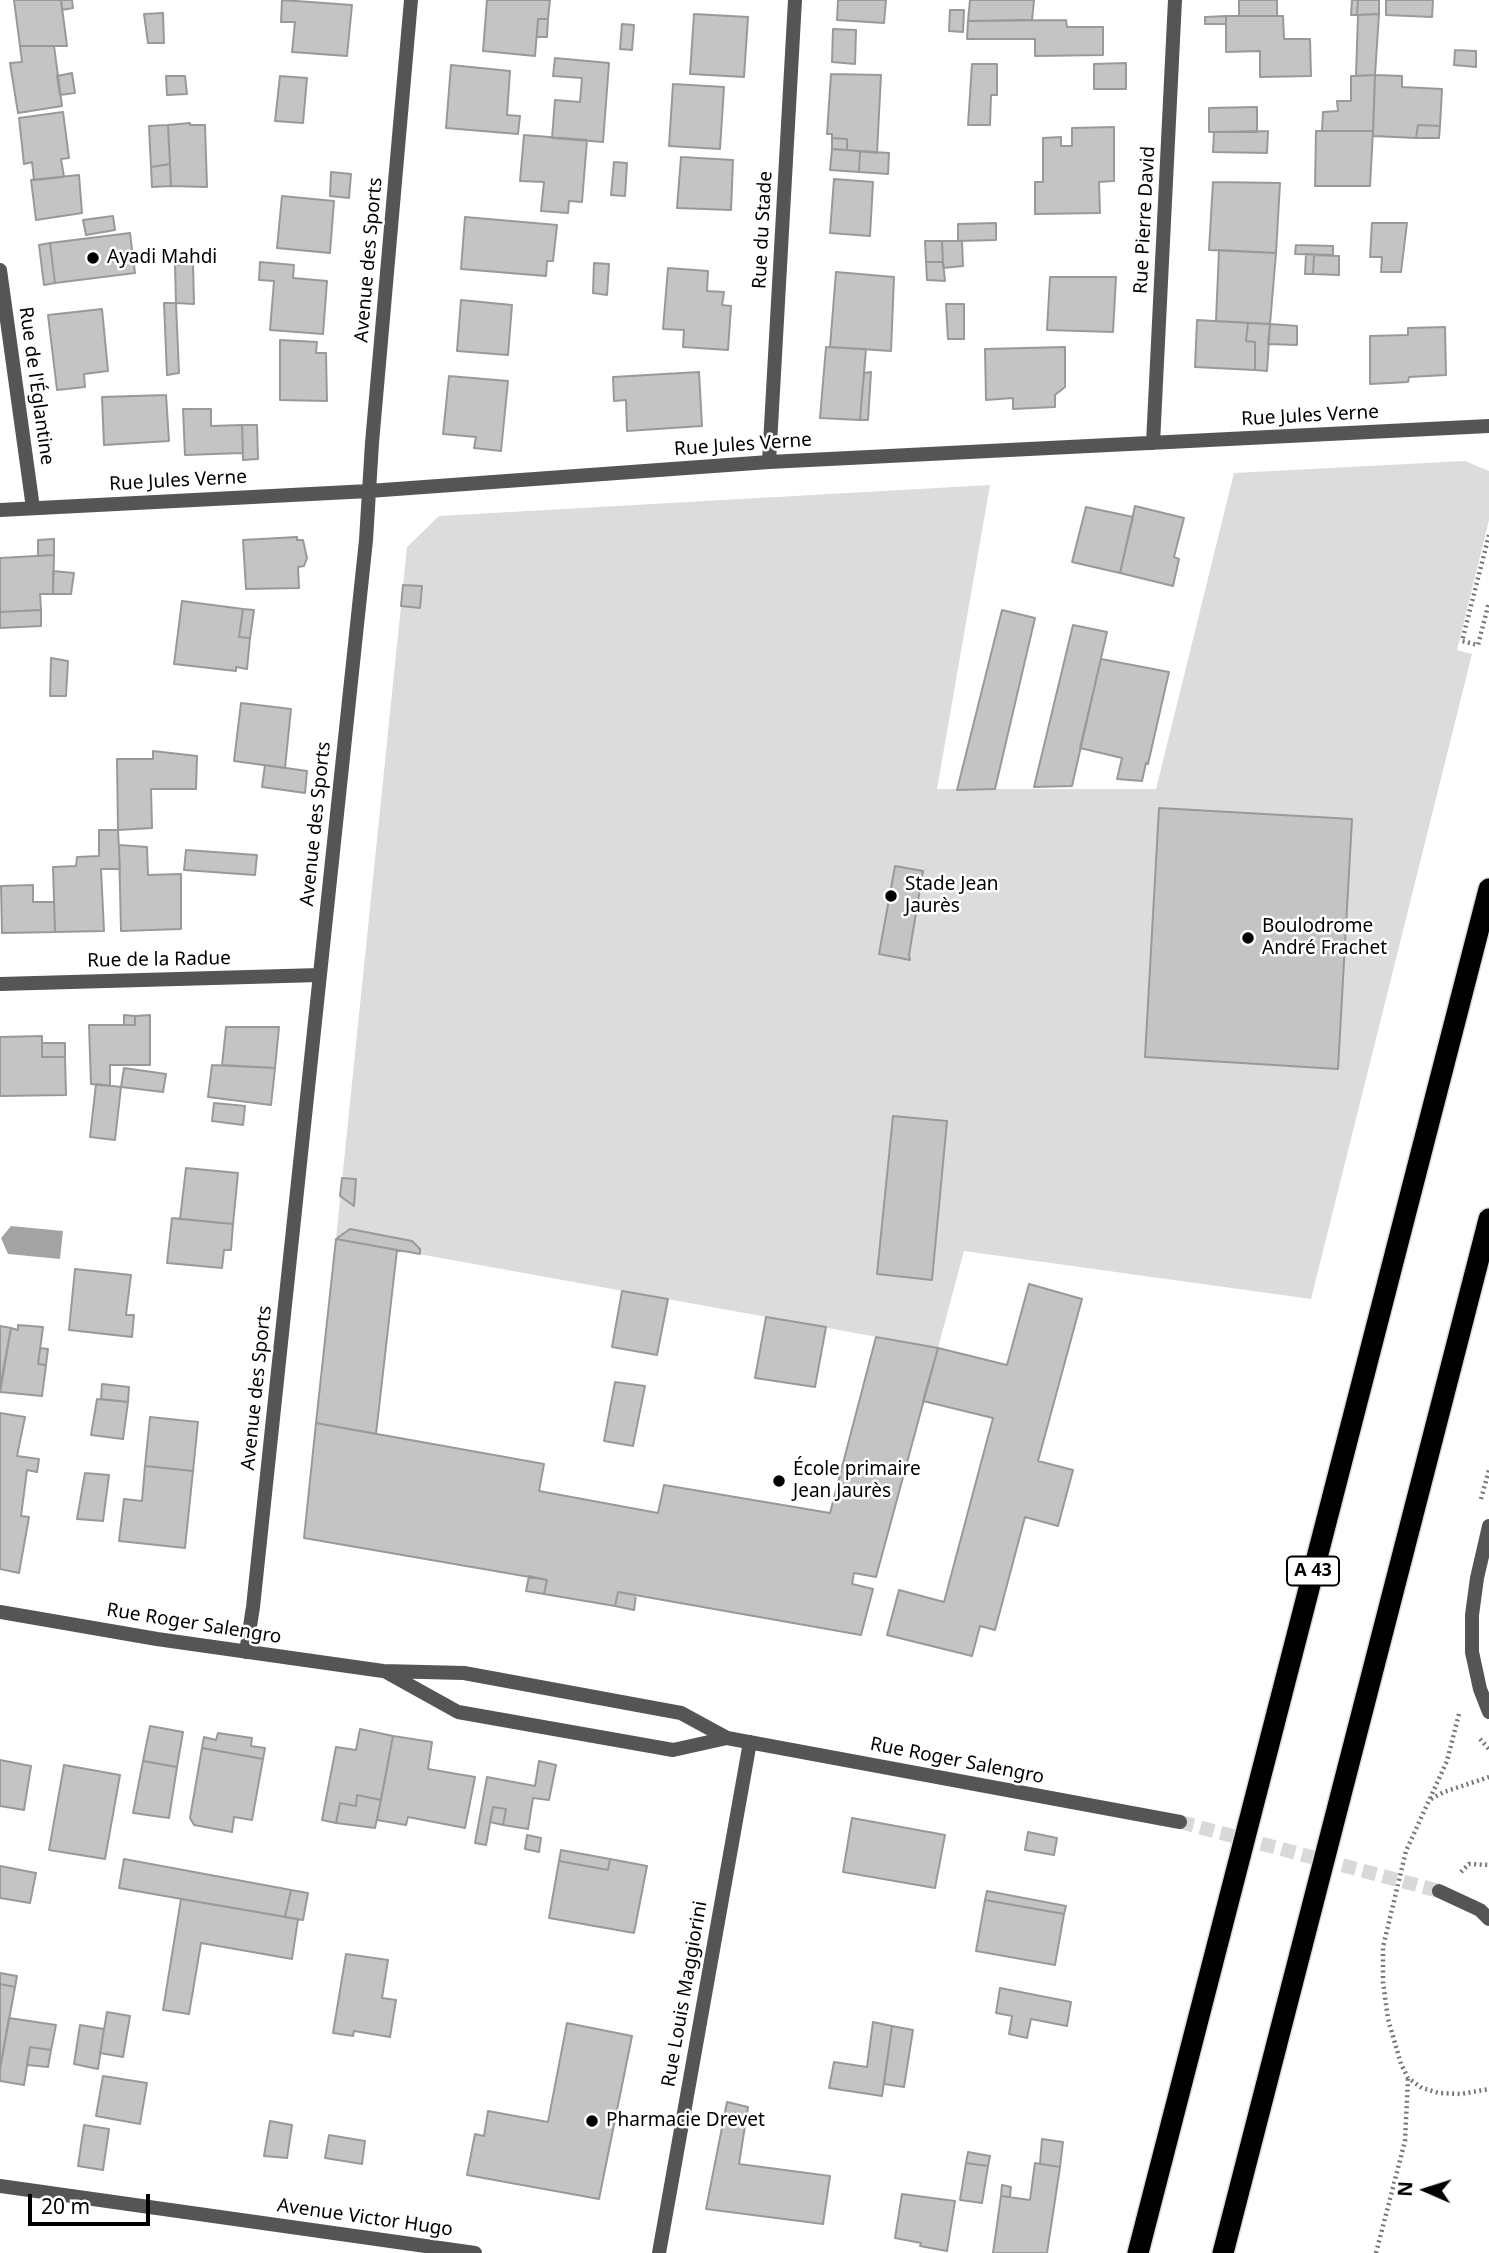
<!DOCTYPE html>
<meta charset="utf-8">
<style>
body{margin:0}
#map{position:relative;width:1489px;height:2253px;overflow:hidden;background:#fff;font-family:"Noto Sans",sans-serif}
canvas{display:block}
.north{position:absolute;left:1391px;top:2155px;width:70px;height:70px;-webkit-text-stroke:5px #fff;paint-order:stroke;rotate:273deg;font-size:19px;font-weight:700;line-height:28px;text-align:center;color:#000}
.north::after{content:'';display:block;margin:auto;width:24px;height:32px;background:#000;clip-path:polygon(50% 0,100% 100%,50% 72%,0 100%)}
.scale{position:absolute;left:28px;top:2194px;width:122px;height:32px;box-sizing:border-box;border:4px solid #000;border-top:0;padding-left:9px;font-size:21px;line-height:24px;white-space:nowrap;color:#000;-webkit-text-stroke:5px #fff;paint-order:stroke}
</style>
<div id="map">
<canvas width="1489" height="2253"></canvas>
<div class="north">N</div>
<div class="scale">20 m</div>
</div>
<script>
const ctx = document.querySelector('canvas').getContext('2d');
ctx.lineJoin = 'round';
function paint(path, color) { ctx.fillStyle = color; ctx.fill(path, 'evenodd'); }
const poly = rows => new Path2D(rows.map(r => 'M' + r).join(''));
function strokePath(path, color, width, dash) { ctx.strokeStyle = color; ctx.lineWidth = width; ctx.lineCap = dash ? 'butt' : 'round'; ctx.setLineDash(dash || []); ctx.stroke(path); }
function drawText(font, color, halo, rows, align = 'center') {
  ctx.font = font + ' "Noto Sans",sans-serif'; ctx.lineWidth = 5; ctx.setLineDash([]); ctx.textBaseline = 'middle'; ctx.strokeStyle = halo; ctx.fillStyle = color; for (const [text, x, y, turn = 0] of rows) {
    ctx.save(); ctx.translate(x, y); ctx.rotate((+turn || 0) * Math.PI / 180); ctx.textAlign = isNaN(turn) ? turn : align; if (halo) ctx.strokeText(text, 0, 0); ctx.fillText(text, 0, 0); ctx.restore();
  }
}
paint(poly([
 [1465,461,1489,471,1489,520,1457,650,1472,654,1311,1299,964,1251,938,1348,336,1239,407,547,439,516,990,485,937,789,1156,789,1234,473]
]), '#dcdcdc');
paint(poly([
 [11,1226,63,1231,60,1259,8,1254,1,1238]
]), '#a3a3a3');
const building = poly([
 [14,0,61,0,67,46,20,46,14,0],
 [61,0,72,0,73,8,62,10,61,0],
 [282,0,352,5,347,56,292,52,295,22,281,22,282,0],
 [487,0,550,0,548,19,538,19,535,56,483,51,487,0],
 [838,0,886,0,884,23,837,20,838,0],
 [970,0,1034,0,1032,20,968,21,970,0],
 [1239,0,1277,0,1277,16,1239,16,1239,0],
 [1352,0,1358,0,1357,15,1351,15,1352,0],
 [1358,0,1379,0,1379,14,1357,15,1358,0],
 [1386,0,1433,0,1432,17,1386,15,1386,0],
 [950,10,964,10,963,32,949,31,950,10],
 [163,13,164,43,148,43,144,14,163,13],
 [694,14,748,17,744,77,690,74,694,14],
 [1379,14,1375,75,1356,76,1358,15,1379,14],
 [1226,16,1283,16,1284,39,1310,39,1311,76,1260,77,1260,51,1226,52,1226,16],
 [1226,16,1226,24,1205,24,1205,17,1226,16],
 [538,19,548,19,547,37,537,37,538,19],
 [1066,20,1067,27,1103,27,1103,55,1035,56,1035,39,967,39,968,21,1066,20],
 [622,24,634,25,632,50,620,49,622,24],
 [833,29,856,30,855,64,832,62,833,29],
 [20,46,54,46,62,106,18,113,10,63,22,62,20,46],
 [1455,50,1476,51,1476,67,1454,65,1455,50],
 [555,58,609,63,603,142,552,138,555,100,580,102,582,78,553,76,555,58],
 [1126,63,1126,89,1094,89,1094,64,1126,63],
 [972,64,997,64,997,95,991,95,990,125,968,125,972,64],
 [451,65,510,71,507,115,520,116,518,134,446,128,451,65],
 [72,73,75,93,60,95,57,76,72,73],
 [831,74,881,75,877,153,847,150,847,139,832,138,832,134,827,134,831,74],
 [1375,75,1373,131,1322,131,1323,112,1338,111,1337,101,1351,101,1351,76,1375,75],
 [1375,75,1402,76,1402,87,1442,89,1440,126,1418,125,1416,138,1373,136,1375,75],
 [166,76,185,76,187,94,167,95,166,76],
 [280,76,307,78,303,123,275,121,280,76],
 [673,84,724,87,720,149,669,146,673,84],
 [1257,107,1257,132,1209,132,1209,108,1257,107],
 [63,112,69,158,61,159,64,177,34,180,32,162,24,164,19,118,63,112],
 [190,123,190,125,205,125,207,187,171,186,168,125,190,123],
 [168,125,170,164,151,167,149,126,168,125],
 [1418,125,1440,126,1439,138,1416,138,1418,125],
 [1114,127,1114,181,1099,182,1100,213,1035,214,1035,182,1043,182,1043,138,1061,137,1061,146,1072,146,1072,128,1114,127],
 [1268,131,1267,153,1213,152,1214,132,1268,131],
 [1316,131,1373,131,1370,186,1315,186,1316,131],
 [524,135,587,140,582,202,569,201,568,213,541,211,544,182,520,181,524,135],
 [832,138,847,139,847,150,832,149,832,138],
 [832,149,860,151,859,172,830,170,832,149],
 [860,151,889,153,888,174,859,172,860,151],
 [681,157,733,160,731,210,677,208,681,157],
 [614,162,627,163,625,196,611,195,614,162],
 [170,164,171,186,152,187,151,167,170,164],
 [331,172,351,174,349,198,330,196,331,172],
 [79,175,82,213,36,220,31,180,79,175],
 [834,179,873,182,870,236,830,233,834,179],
 [1213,182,1280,183,1276,253,1209,250,1213,182],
 [282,196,334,201,330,253,277,248,282,196],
 [113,216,115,230,86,235,83,220,113,216],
 [465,217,557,225,553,261,547,261,546,276,461,269,465,217],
 [996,223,996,240,958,241,958,224,996,223],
 [1372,223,1407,223,1401,272,1381,272,1382,257,1370,257,1372,223],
 [130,233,135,273,55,283,50,243,130,233],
 [925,241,942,241,943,262,926,262,925,241],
 [942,241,962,241,963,266,943,268,942,241],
 [50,243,55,283,44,285,39,245,50,243],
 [1296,245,1333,246,1333,255,1295,254,1296,245],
 [1219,250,1276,253,1270,324,1216,321,1219,250],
 [1306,254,1314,255,1313,274,1305,274,1306,254],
 [1314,255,1339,256,1339,275,1313,274,1314,255],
 [260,262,294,265,293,278,327,281,323,334,270,330,274,281,259,280,260,262],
 [926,262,943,262,945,281,927,280,926,262],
 [594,263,609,264,607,295,593,293,594,263],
 [193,264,194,304,176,303,175,265,193,264],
 [668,268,708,271,707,291,724,292,722,305,731,306,728,350,683,347,684,330,663,329,668,268],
 [836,272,894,277,891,351,830,347,836,272],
 [1050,277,1116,277,1113,332,1047,330,1050,277],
 [461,300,512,305,508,355,457,351,461,300],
 [164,303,176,303,179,373,167,375,164,303],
 [946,304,964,304,964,339,948,339,946,304],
 [102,309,108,371,84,374,85,387,57,390,48,315,102,309],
 [1197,320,1248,323,1246,341,1255,342,1255,370,1195,367,1197,320],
 [1248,323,1270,324,1267,371,1255,370,1255,342,1246,341,1248,323],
 [1270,324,1297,326,1297,345,1268,344,1270,324],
 [1445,327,1446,375,1409,377,1408,382,1370,384,1370,336,1408,335,1408,328,1445,327],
 [280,340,317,342,316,353,326,353,327,401,280,400,280,340],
 [826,347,866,349,860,420,820,418,826,347],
 [1065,347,1065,387,1055,395,1055,407,1013,409,1013,398,986,400,985,349,1065,347],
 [699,372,702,426,627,431,626,400,614,401,613,377,699,372],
 [871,372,868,420,860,420,864,373,871,372],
 [449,376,508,381,501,451,474,448,476,437,443,434,449,376],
 [166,395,169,441,104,445,102,397,166,395],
 [183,409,211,409,211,426,242,425,243,453,185,455,183,409],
 [242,425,257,425,258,459,243,460,242,425],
 [1135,506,1184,518,1174,557,1179,559,1173,586,1120,573,1135,506],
 [1086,507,1133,517,1120,573,1072,562,1086,507],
 [297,537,297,540,303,540,307,558,304,566,298,567,299,588,246,589,243,540,297,537],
 [54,539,54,555,38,556,38,540,54,539],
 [54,555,53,594,40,594,41,610,0,612,0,558,54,555],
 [53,571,74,573,71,594,53,594,53,571],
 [403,585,422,586,420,608,401,606,403,585],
 [182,601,243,609,239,637,250,638,247,669,236,667,236,671,174,664,182,601],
 [243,609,254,610,250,638,239,637,243,609],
 [41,610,41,626,0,628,0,612,41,610],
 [1002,610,1035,618,995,789,957,790,1002,610],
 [1073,625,1107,632,1072,786,1034,787,1073,625],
 [51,658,68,661,66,696,50,696,51,658],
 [1101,659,1169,672,1148,764,1146,763,1142,781,1117,779,1122,758,1080,748,1101,659],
 [241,703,291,709,285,768,234,761,241,703],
 [153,751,197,756,196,789,151,789,152,828,118,830,117,759,153,759,153,751],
 [265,765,307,771,305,793,262,787,265,765],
 [1159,808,1352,819,1338,1069,1145,1057,1159,808],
 [99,830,118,830,120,869,101,869,104,931,55,932,53,867,76,866,77,857,99,856,99,830],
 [119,845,147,847,148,875,181,874,181,929,121,931,119,845],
 [186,850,257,855,255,875,184,870,186,850],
 [895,866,923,871,909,955,910,960,879,954,895,866],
 [33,885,33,902,54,902,55,932,2,933,1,886,33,885],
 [124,1015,135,1016,135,1025,124,1025,124,1015],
 [150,1015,150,1065,110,1065,110,1086,91,1084,89,1025,135,1025,135,1016,150,1015],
 [226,1027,279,1027,275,1068,222,1065,226,1027],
 [42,1036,42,1057,65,1057,66,1095,0,1096,0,1037,42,1036],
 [42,1043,65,1043,65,1057,42,1057,42,1043],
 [212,1065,275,1068,271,1105,208,1097,212,1065],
 [124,1068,166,1074,163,1092,121,1087,124,1068],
 [96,1084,121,1087,115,1140,90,1137,96,1084],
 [214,1103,245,1106,243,1125,212,1121,214,1103],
 [893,1116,947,1121,932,1280,877,1274,893,1116],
 [186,1168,238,1173,233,1224,180,1219,186,1168],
 [342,1178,356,1179,354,1206,340,1196,342,1178],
 [172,1218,233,1224,231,1250,224,1250,222,1268,167,1263,172,1218],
 [350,1229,412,1241,420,1249,420,1254,336,1239,350,1229],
 [336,1239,397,1250,376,1434,316,1423,336,1239],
 [75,1269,131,1275,126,1315,134,1315,132,1337,69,1330,75,1269],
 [1029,1284,1082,1299,1038,1461,1073,1470,1058,1526,1025,1517,995,1630,980,1626,972,1656,887,1635,899,1590,944,1602,993,1418,923,1401,938,1348,1007,1365,1029,1284],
 [622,1291,668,1299,657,1355,612,1347,622,1291],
 [766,1317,826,1327,815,1387,755,1378,766,1317],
 [18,1325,43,1327,38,1364,46,1365,42,1396,0,1392,11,1328,18,1330,18,1325],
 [0,1326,11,1328,0,1388,0,1326],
 [876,1337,938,1348,876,1577,854,1573,852,1584,873,1589,861,1635,618,1592,615,1606,544,1594,547,1580,304,1538,316,1423,544,1464,539,1491,658,1513,664,1485,830,1513,876,1337],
 [40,1348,48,1349,46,1365,38,1364,40,1348],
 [615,1382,645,1386,633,1446,604,1441,615,1382],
 [102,1384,129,1387,128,1402,101,1399,102,1384],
 [97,1399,128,1402,123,1439,91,1435,97,1399],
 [0,1413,25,1417,17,1456,39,1459,37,1472,27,1470,21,1516,29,1517,19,1573,0,1569,0,1413],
 [150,1417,198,1422,193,1471,145,1466,150,1417],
 [145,1466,193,1471,185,1548,119,1541,124,1499,142,1501,145,1466],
 [85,1473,109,1475,103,1521,77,1519,85,1473],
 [529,1576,547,1580,544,1594,526,1591,529,1576],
 [618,1592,636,1595,634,1610,615,1606,618,1592],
 [150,1726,183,1732,177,1767,143,1761,150,1726],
 [360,1729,393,1736,381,1800,357,1795,356,1806,340,1803,336,1823,322,1820,336,1747,356,1750,360,1729],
 [218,1733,252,1738,251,1746,265,1748,263,1759,202,1748,204,1737,216,1740,218,1733],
 [393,1736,432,1742,428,1769,475,1777,465,1828,408,1817,406,1825,377,1820,393,1736],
 [202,1748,263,1759,252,1820,234,1817,232,1832,194,1825,190,1818,202,1748],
 [0,1760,31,1766,24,1810,0,1806,0,1760],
 [143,1761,177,1767,169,1818,133,1813,143,1761],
 [539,1761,556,1765,549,1800,533,1798,528,1829,503,1825,506,1809,493,1807,486,1845,475,1843,487,1777,535,1786,539,1761],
 [64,1765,120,1775,105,1859,49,1850,64,1765],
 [357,1795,381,1800,375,1828,336,1823,340,1803,356,1806,357,1795],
 [493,1807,506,1809,503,1825,490,1822,493,1807],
 [852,1818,945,1835,935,1888,843,1872,852,1818],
 [1028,1832,1057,1838,1054,1855,1025,1850,1028,1832],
 [527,1835,541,1838,539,1852,525,1849,527,1835],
 [561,1850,610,1859,608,1870,559,1861,561,1850],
 [124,1859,291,1890,285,1917,119,1888,124,1859],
 [610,1859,647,1866,634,1933,549,1918,559,1861,608,1870,610,1859],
 [0,1866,36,1873,30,1903,0,1898,0,1866],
 [291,1890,308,1893,303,1920,285,1917,291,1890],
 [987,1891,1066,1906,1064,1914,985,1900,987,1891],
 [181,1899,298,1919,292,1959,201,1943,189,2014,163,2010,181,1899],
 [985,1900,1064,1914,1055,1965,976,1951,985,1900],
 [346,1954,388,1960,382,1998,396,2000,390,2037,354,2031,353,2036,333,2033,346,1954],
 [0,1973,17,1976,15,1987,0,1984,0,1973],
 [0,1984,15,1987,0,2069,0,1984],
 [1000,1988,1071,2002,1067,2026,1031,2019,1027,2038,1009,2034,1012,2016,996,2013,1000,1988],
 [107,2012,130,2016,123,2057,100,2053,107,2012],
 [9,2018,56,2025,51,2050,30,2047,24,2085,0,2081,0,2069,9,2018],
 [873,2022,892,2026,882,2096,829,2088,834,2062,867,2067,873,2022],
 [567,2023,632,2036,599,2199,467,2175,475,2134,484,2136,488,2111,548,2122,567,2023],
 [80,2025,104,2029,98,2069,74,2064,80,2025],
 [892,2026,913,2030,904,2087,884,2084,892,2026],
 [30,2047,51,2050,48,2067,27,2065,30,2047],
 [103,2076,147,2083,140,2124,96,2116,103,2076],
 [727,2102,748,2107,739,2164,830,2176,823,2224,706,2209,727,2102],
 [270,2121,292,2125,287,2158,264,2156,270,2121],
 [84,2125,109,2129,103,2170,78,2166,84,2125],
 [329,2135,365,2141,362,2164,325,2158,329,2135],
 [1042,2139,1063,2142,1060,2167,1040,2164,1042,2139],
 [968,2152,990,2156,988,2166,966,2163,968,2152],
 [966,2163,988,2166,982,2203,960,2200,966,2163],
 [1035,2163,1060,2167,1047,2253,993,2253,1001,2196,1030,2200,1035,2163],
 [1002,2185,1011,2187,1010,2197,1001,2196,1002,2185],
 [902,2194,955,2201,947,2251,920,2246,921,2243,895,2238,902,2194]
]);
paint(building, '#c4c4c4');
strokePath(building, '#999', 2);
strokePath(poly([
 [1180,1822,1439,1891]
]), '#d9d9d9', 14, [14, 7]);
const highway = poly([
 [1138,2253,1489,889],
 [1223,2253,1489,1219]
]);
strokePath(highway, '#dbdbdb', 24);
strokePath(poly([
 [1489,535,1462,641,1478,645,1489,602],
 [1481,1499,1489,1470],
 [1459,1714,1447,1761,1406,1851,1383,1947,1383,1982,1388,2019,1401,2064,1408,2078,1422,2088,1439,2093,1461,2094,1489,2089],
 [1480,1739,1489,1749],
 [1431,1799,1444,1792,1489,1777],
 [1461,1872,1469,1864,1489,1865],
 [1376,2253,1405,2141,1408,2079]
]), '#777', 4.5, [2, 3.5]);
strokePath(poly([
 [0,270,33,508],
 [1153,443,1175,0],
 [769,462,795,0],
 [0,510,369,491,769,462,1489,426],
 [0,984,320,975],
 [1489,1526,1477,1578,1472,1615,1472,1652,1480,1689,1489,1712],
 [0,1612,157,1639,383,1671,464,1673,681,1713,727,1738,1180,1822],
 [246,1652,253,1607,366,540,372,443,411,0],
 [386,1672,458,1712,673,1750,727,1738],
 [1439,1891,1480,1910,1489,1919],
 [0,2186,475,2253],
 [659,2253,750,1742]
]), '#555', 14);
strokePath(highway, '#000', 21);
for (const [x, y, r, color] of [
 [93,258,7,"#000"],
 [891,896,7,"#000"],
 [1248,938,7,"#000"],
 [779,1481,7,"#000"],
 [592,2121,7,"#000"]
]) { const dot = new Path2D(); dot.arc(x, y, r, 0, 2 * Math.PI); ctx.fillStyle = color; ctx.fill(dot); strokePath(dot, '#fff', 2.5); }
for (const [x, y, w] of [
 [1313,1571,52]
]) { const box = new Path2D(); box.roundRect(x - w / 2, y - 14.5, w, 29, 5); ctx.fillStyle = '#fff'; ctx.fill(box); strokePath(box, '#000', 2); }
drawText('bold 18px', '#000', null, [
 ["A 43",1313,1571]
]);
drawText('19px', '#000', '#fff', [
 ["Rue Pierre David",1145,220,-87],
 ["Rue du Stade",763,230,-87],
 ["Avenue des Sports",369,260,-85],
 ["Rue de l'Églantine",36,386,82],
 ["Rue Jules Verne",1310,416,-3],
 ["Rue Jules Verne",743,445,-4],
 ["Rue Jules Verne",178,481,-3],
 ["Avenue des Sports",316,824,-84],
 ["Rue de la Radue",159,960,-1],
 ["Avenue des Sports",257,1388,-84],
 ["Rue Roger Salengro",194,1624,9],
 ["Rue Roger Salengro",957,1761,11],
 ["Rue Louis Maggiorini",685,1994,-80],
 ["Avenue Victor Hugo",365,2218,8]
]);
drawText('19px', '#000', '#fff', [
 ["Ayadi Mahdi",107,258],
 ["Stade Jean",905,885],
 ["Jaurès",905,907],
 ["Boulodrome",1262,927],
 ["André Frachet",1262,949],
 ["École primaire",793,1470],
 ["Jean Jaurès",793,1492],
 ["Pharmacie Drevet",606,2121]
], 'left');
</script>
